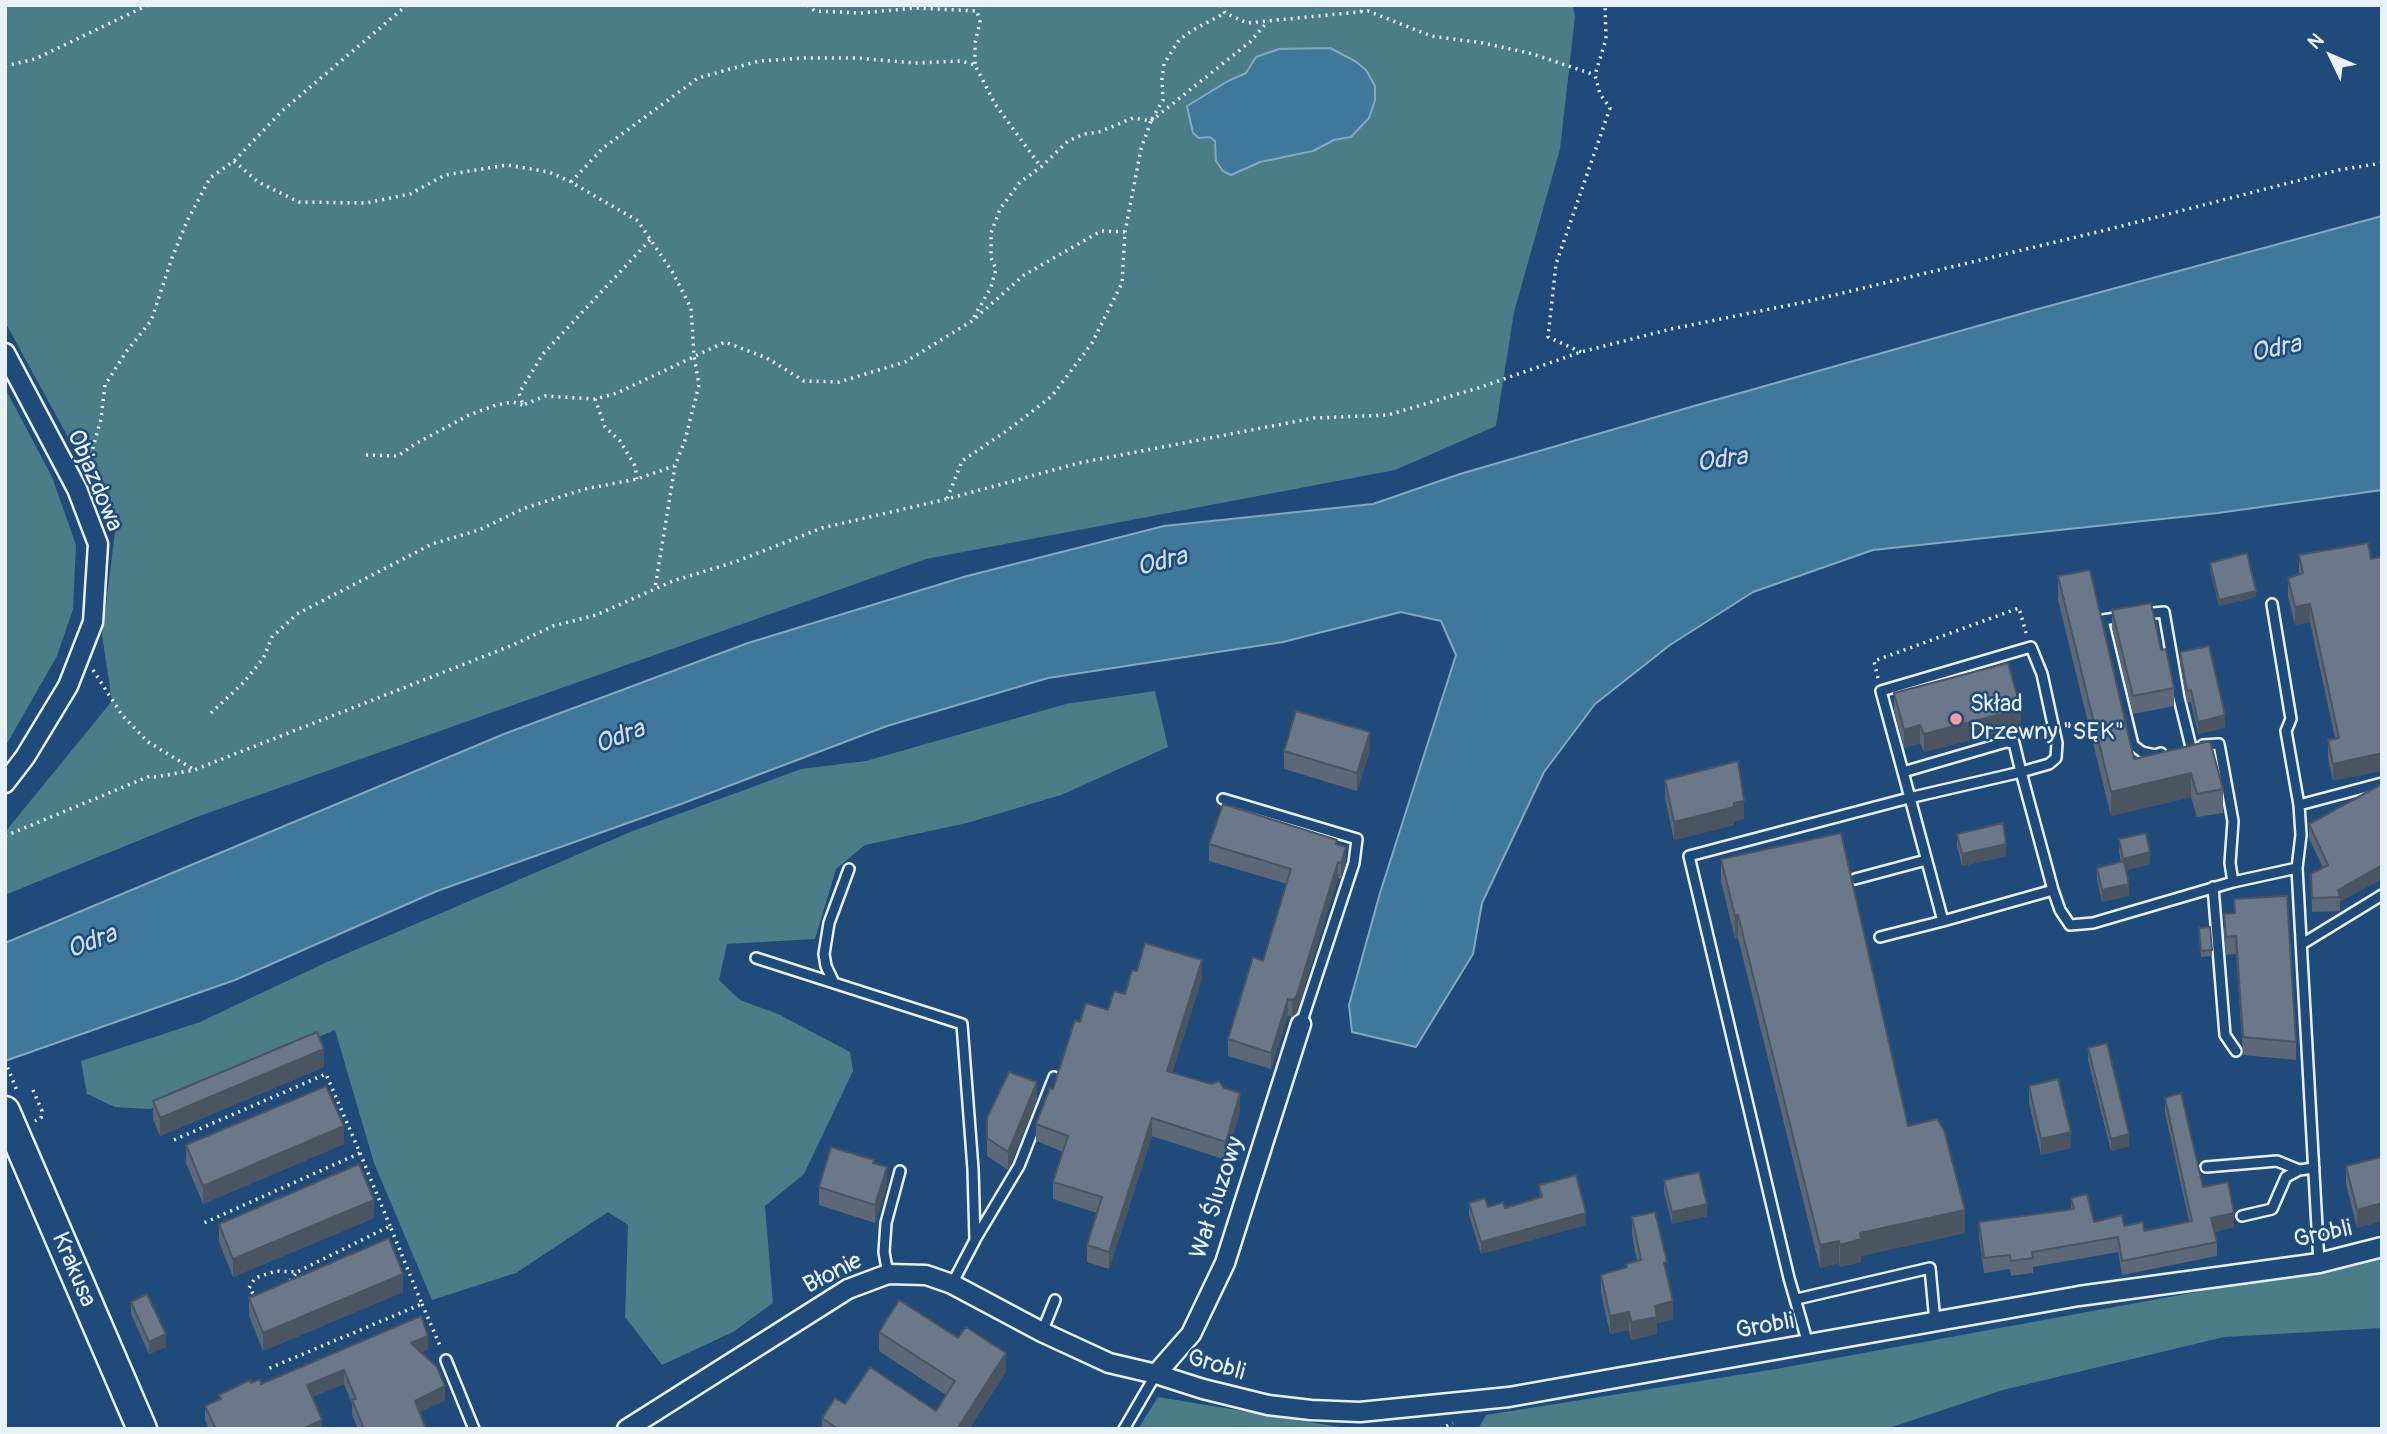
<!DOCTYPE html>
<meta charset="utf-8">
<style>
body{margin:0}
#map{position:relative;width:2387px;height:1434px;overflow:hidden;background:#1f4a7a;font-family:Pangolin,sans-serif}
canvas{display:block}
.frame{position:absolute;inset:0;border:7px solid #e8f1f8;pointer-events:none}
.north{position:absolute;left:2296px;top:21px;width:70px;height:70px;-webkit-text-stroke:5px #1f4a7a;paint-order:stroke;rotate:314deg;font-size:19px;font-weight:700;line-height:28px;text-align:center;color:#e8f1f8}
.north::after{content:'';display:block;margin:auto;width:24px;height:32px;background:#e8f1f8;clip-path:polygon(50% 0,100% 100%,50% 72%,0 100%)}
</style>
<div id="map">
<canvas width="2387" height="1434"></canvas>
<div class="frame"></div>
<div class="north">N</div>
</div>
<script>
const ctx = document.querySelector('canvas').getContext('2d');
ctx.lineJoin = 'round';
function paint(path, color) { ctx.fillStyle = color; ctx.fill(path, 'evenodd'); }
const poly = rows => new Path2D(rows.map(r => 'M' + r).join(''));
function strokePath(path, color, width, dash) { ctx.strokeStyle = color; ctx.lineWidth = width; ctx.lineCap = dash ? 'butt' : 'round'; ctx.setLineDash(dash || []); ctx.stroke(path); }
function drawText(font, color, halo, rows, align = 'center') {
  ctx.font = font + ' Pangolin,sans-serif'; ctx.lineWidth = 5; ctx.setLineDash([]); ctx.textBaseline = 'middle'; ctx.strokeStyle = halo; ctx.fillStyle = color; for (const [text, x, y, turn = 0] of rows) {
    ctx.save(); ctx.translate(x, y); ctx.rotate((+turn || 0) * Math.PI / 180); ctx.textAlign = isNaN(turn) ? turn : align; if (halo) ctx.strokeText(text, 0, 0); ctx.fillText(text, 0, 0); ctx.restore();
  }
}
paint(poly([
 [5,5,1573,5,1575,17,1560,149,1514,312,1496,426,1395,470,926,559,194,818,5,895,5,832,112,701,102,635,116,525,5,322],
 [5,388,52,477,76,545,73,609,57,656,5,747],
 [1155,691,1168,747,1061,795,967,823,865,845,836,869,815,939,727,944,719,980,740,1000,778,1014,850,1052,853,1071,804,1174,765,1206,773,1303,733,1332,662,1365,625,1317,628,1225,608,1212,516,1273,432,1300,374,1163,335,1030,150,1109,115,1107,87,1094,81,1061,200,1022,327,962,630,832,801,769,866,761,1066,704],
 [2382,1258,2382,1328,2224,1337,2003,1390,1886,1429,1478,1429,1486,1415,1776,1369],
 [1158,1397,1352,1429,1138,1429]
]), '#4b7d89');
const water = poly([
 [1330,48,1355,61,1366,70,1375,86,1375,100,1369,118,1351,137,1334,140,1313,151,1260,162,1231,175,1223,171,1216,161,1215,141,1210,137,1199,138,1193,133,1187,106,1228,81,1246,73,1256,57,1279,49,1330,48],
 [2382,216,2382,490,2218,513,1873,550,1753,592,1670,645,1595,704,1544,772,1482,903,1473,954,1416,1047,1352,1032,1349,1005,1380,893,1456,655,1441,621,1401,612,1283,642,1048,678,887,726,681,804,437,891,235,980,5,1061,5,943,504,734,748,643,967,576,1164,526,1373,504,1460,474,1694,406,2038,309,2382,216]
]);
paint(water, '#40789b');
strokePath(water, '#83a8c0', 2);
const service = poly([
 [2272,604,2291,719,2286,731,2299,805,2301,835,2297,868],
 [2143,614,2164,612,2179,698,2191,747],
 [2122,617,2103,620,2133,745,2142,752,2155,755,2161,753],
 [2203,745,2219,744,2233,821,2230,863,2233,882],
 [1223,799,1357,839,1354,863,1301,1024],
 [2299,805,2382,783],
 [1855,879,1926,860],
 [2213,887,2225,1035,2236,1051],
 [1943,921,2053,890],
 [1880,937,1943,921,1903,772,2006,742,2014,743,2021,772,2049,764,2056,758,2057,743,2042,674,2031,647,1881,691,1903,772],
 [2302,944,2382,895],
 [756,958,962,1024,973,1169,975,1240,952,1284],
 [834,983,826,966,824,954,829,923,849,869],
 [2206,1167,2277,1161,2299,1170,2314,1168],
 [2242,1216,2272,1209,2286,1177,2299,1170],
 [976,1238,1019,1166,1054,1077],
 [888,1274,884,1252,886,1223,900,1171],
 [1797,1299,1930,1268,1935,1322],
 [1042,1332,1055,1300],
 [1808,1344,1789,1278,1689,856,1909,798,2021,772,2053,890,2060,910,2070,925,2093,923,2233,882,2297,868,2319,1263],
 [446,1360,474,1429],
 [1124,1429,1156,1374]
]);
const minor = poly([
 [5,353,77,489,98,544,93,622,68,686,25,757,5,783],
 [1156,1374,1191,1334,1225,1263,1301,1024],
 [627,1429,848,1289,888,1274,926,1275,952,1284,1042,1332,1109,1363,1156,1374,1203,1389,1268,1405,1311,1410,1360,1412,1509,1397,2079,1296,2319,1263,2382,1247]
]);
const primary = poly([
 [5,1111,142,1429]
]);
strokePath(service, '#e8f1f8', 14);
strokePath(minor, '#e8f1f8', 23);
strokePath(primary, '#e8f1f8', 33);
strokePath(poly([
 [807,5,815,11,860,13,916,8,977,11,980,22,975,43,975,65],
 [1221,5,1225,13,1247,23,1368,11,1431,36,1483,43,1533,54,1595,75],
 [1361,12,1363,5],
 [5,66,35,59,148,5],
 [1152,119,1163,100,1162,78,1164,64,1179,40,1193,30,1225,13],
 [1151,121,1251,41,1268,21],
 [234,161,258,182,299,202,366,203,410,194,445,175,507,165,549,172,571,182,638,221,673,273,691,308,694,356,699,385,685,440,675,466,655,588],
 [571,182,603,148,698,78,759,61,804,58,856,58,916,63,961,61,975,65,995,104,1041,167],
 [650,240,543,354,519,393,523,405,545,396,595,399,617,393,725,342,767,358,804,381,839,382,905,362,972,321,1024,275,1101,231,1125,232,1122,283,1092,343,1052,396,1008,430,962,461,947,499],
 [974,317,991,287,996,269,991,258,991,233,1000,209,1020,182,1041,167,1068,141,1084,134,1099,132,1133,118,1151,121,1141,149,1125,232],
 [1581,352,1548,337,1556,264,1610,108,1600,94,1595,75,1606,39,1605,5],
 [595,399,605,427,620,441,635,466,637,479],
 [366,455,398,456,415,444,469,415,496,405,513,402,523,405],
 [87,469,101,419,105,385,126,352,151,321,172,258,187,221,210,178,234,161,282,111,407,5],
 [93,670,122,715,148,742,193,769],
 [1878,678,1874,661,2019,608,2026,633],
 [211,713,243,683,263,659,272,637,297,614,432,544,479,530,525,508,585,489,637,479,674,466],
 [5,836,150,776,156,777,194,770,513,645,553,626,596,615,673,581,735,562,822,528,947,499,1079,463,1314,418,1388,415,1478,388,1581,352,1671,329,1805,302,2114,228,2339,170,2382,163],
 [5,1061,17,1091],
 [33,1090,42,1111,41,1118,35,1121],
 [174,1140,326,1074,360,1153,204,1223],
 [360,1153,390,1226],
 [290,1281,297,1272],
 [259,1296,254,1295,249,1288,255,1278,276,1271,297,1272,390,1226,422,1304,265,1370],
 [422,1304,441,1348],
 [1440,1429,1453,1423]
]), '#e8f1f8', 3.5, [2, 5]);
strokePath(service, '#1f4a7a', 9);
strokePath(minor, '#1f4a7a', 18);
strokePath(primary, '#1f4a7a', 28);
paint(poly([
 [2368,543,2333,781,2328,758,2328,740,2335,738,2310,622,2295,625,2288,596,2288,578,2299,575,2299,555],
 [2210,563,2256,597,2219,606,2210,569],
 [2058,576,2134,759,2210,741,2223,789,2223,813,2197,817,2191,797,2111,816,2058,600],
 [2112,610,2161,650,2174,688,2174,706,2133,714,2112,628],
 [2180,652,2225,728,2198,734,2191,702,2187,703,2180,664],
 [1894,693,2021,727,1924,752,1920,743,1904,748,1894,711],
 [1370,750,1357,791,1284,769,1284,751],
 [1665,780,1744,819,1734,821,1734,825,1674,840,1665,798],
 [2382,784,2340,902,2340,911,2312,912,2311,874,2323,868,2309,838,2309,824],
 [1957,834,2006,856,1962,866,1957,846],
 [2119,839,2150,864,2126,870,2129,896,2102,902,2097,880,2097,868,2121,862,2119,852],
 [1209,844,1337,844,1346,864,1341,879,1338,878,1296,1014,1292,1017,1288,1015,1271,1069,1228,1056,1228,1039,1263,961,1287,884,1209,861],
 [1721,859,1908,1126,1965,1233,1861,1256,1861,1262,1840,1267,1839,1263,1820,1268,1738,938,1735,939,1721,881],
 [2234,899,2296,1042,2296,1060,2243,1055,2236,954,2226,955,2224,932,2224,914,2234,913],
 [2199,934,2212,950,2212,956,2201,957],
 [1137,971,1202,978,1172,1073,1240,1111,1226,1160,1152,1136,1109,1269,1087,1262,1087,1245,1097,1213,1053,1199,1053,1182,1063,1152,1036,1141,1036,1124,1053,1089,1080,1022,1108,1010,1125,994],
 [2088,1048,2129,1146,2111,1151,2088,1060],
 [324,1067,160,1136,153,1119,153,1101],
 [2029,1086,2071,1148,2041,1155,2029,1103],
 [2165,1098,2203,1187,2234,1227,2215,1232,2217,1242,2217,1256,2122,1275,2118,1252,2033,1267,2033,1273,2011,1276,2010,1269,1984,1273,1979,1237,1979,1222,2071,1210,2071,1198,2094,1222,2124,1226,2144,1231,2189,1221,2165,1113],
 [1037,1100,1008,1170,987,1156,987,1118],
 [344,1144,203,1204,186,1163,186,1145],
 [2382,1157,2382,1221,2357,1228,2346,1184,2346,1166],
 [874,1163,887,1185,875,1223,819,1205,819,1187],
 [1664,1180,1707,1216,1672,1224,1664,1192],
 [1539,1185,1586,1225,1481,1254,1469,1215,1469,1203,1488,1207,1505,1208,1540,1198],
 [1632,1217,1667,1274,1673,1319,1657,1323,1657,1334,1631,1340,1629,1330,1610,1334,1601,1293,1601,1275,1626,1267,1626,1264,1637,1261,1632,1235],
 [374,1218,233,1277,219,1242,219,1224],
 [403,1292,263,1351,249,1316,249,1298],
 [131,1302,166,1347,149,1354,131,1314],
 [879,1332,1006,1372,969,1429,822,1429,822,1418,845,1404,936,1411,946,1395,879,1351],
 [428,1350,421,1352,445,1400,420,1412,426,1429,358,1429,352,1414,352,1404,344,1384,312,1397,322,1429,209,1429,205,1420,205,1406,219,1399,219,1395,251,1383,261,1384]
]), '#5c6777');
paint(poly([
 [2256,591,2256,597,2219,606,2219,600],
 [2310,604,2310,622,2295,625,2295,607],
 [2021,709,2021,727,1924,752,1924,734],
 [2225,715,2225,728,2198,734,2198,722],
 [1920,725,1920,743,1904,748,1904,730],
 [1370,732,1370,750,1357,791,1357,773],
 [2382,753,2382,771,2333,781,2333,764],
 [2191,773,2191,797,2111,816,2111,792],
 [1744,801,1744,819,1734,821,1734,825,1674,840,1674,822],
 [2006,844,2006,856,1962,866,1962,854],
 [1346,847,1346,864,1341,879,1341,863],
 [2150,852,2150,864,2123,871,2123,859],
 [1338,862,1338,878,1296,1014,1292,1017,1292,1000],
 [2382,865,2382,879,2340,902,2340,897,2338,890],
 [2129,884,2129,896,2102,902,2102,890],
 [1738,915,1738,938,1735,939,1735,916],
 [1202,960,1202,978,1167,1089,1167,1071],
 [1288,999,1288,1015,1271,1069,1271,1053],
 [324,1049,324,1067,160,1136,160,1118],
 [1037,1082,1037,1100,1008,1170,1008,1152],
 [1240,1093,1240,1111,1226,1160,1226,1142],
 [1152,1118,1152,1136,1109,1269,1109,1252],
 [344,1126,344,1144,203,1204,203,1186],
 [2071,1132,2071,1148,2041,1155,2041,1139],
 [2129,1134,2129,1146,2111,1151,2111,1139],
 [887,1167,887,1185,875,1223,875,1205],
 [374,1200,374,1218,233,1277,233,1259],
 [2382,1203,2382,1221,2357,1228,2357,1210],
 [1707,1204,1707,1216,1672,1224,1672,1212],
 [1965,1210,1965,1233,1861,1256,1861,1262,1840,1267,1840,1245,1860,1233],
 [1586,1213,1586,1225,1481,1254,1481,1242],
 [2234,1213,2234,1227,2211,1233,2211,1218],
 [1839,1241,1839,1263,1820,1268,1820,1245],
 [403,1274,403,1292,263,1351,263,1333],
 [1673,1301,1673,1319,1657,1323,1657,1334,1631,1340,1631,1322,1655,1306],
 [1629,1312,1629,1330,1610,1334,1610,1316],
 [166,1334,166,1347,149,1354,149,1342],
 [428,1336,428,1350,411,1357,411,1343],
 [1006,1353,1006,1372,969,1429,957,1429],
 [344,1370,344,1384,307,1399,307,1385],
 [445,1386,445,1400,415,1415,415,1401],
 [322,1420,322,1429,302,1429]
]), '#4b5461');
const building = poly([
 [2368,543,2371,559,2382,557,2382,753,2333,764,2328,740,2339,738,2310,604,2295,607,2288,578,2303,573,2299,555,2368,543],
 [2247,553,2256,591,2219,600,2210,563,2247,553],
 [2090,570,2134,759,2210,741,2223,789,2197,794,2191,773,2111,792,2058,576,2090,570],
 [2151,603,2161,650,2166,649,2174,688,2133,696,2112,610,2151,603],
 [2209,646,2225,715,2198,722,2191,690,2187,691,2180,652,2209,646],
 [2008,663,2021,709,1924,734,1920,725,1904,730,1894,693,2008,663],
 [1296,711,1370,732,1357,773,1284,751,1296,711],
 [1738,761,1744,801,1734,803,1734,807,1674,822,1665,780,1738,761],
 [2382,784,2382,865,2338,890,2340,897,2312,898,2311,874,2328,865,2309,824,2382,784],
 [1223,804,1337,840,1336,844,1346,847,1341,863,1338,862,1296,998,1292,1000,1288,999,1271,1053,1228,1039,1253,957,1263,961,1291,869,1209,844,1223,804],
 [2003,823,2006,844,1962,854,1957,834,2003,823],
 [1841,833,1908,1126,1937,1119,1944,1130,1965,1210,1860,1233,1861,1239,1840,1245,1839,1241,1820,1245,1738,915,1735,916,1721,859,1841,833],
 [2146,833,2150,852,2123,859,2119,839,2146,833],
 [2124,861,2129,884,2102,890,2097,868,2124,861],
 [2287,896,2296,1042,2243,1037,2236,936,2226,937,2224,914,2235,913,2234,899,2287,896],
 [2210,927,2212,950,2201,951,2199,928,2210,927],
 [1145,943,1202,960,1167,1071,1211,1084,1219,1081,1224,1088,1240,1093,1226,1142,1152,1118,1109,1252,1087,1245,1102,1197,1053,1182,1068,1136,1036,1124,1050,1088,1053,1089,1075,1020,1080,1022,1086,1003,1108,1010,1114,991,1125,994,1132,970,1137,971,1145,943],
 [317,1032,324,1049,160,1118,153,1101,317,1032],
 [2107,1043,2129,1134,2111,1139,2088,1048,2107,1043],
 [1009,1072,1037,1082,1008,1152,987,1138,987,1118,1009,1072],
 [2058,1079,2071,1132,2041,1139,2029,1086,2058,1079],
 [326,1086,344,1126,203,1186,186,1145,326,1086],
 [2181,1093,2203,1187,2228,1182,2234,1213,2211,1218,2217,1242,2122,1261,2118,1237,2032,1252,2033,1258,2011,1261,2010,1255,1984,1258,1979,1222,2074,1209,2071,1198,2087,1194,2094,1222,2122,1215,2124,1226,2143,1222,2144,1231,2192,1221,2165,1098,2181,1093],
 [831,1147,874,1160,873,1163,887,1167,875,1205,819,1187,831,1147],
 [2382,1157,2382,1203,2357,1210,2346,1166,2382,1157],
 [359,1164,374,1200,233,1259,219,1224,359,1164],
 [1699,1172,1707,1204,1672,1212,1664,1180,1699,1172],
 [1576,1175,1586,1213,1481,1242,1469,1203,1485,1198,1488,1207,1503,1202,1505,1208,1542,1197,1539,1185,1576,1175],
 [1655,1212,1667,1262,1664,1263,1673,1301,1655,1306,1657,1317,1631,1322,1629,1312,1610,1316,1601,1275,1627,1267,1626,1264,1641,1260,1632,1217,1655,1212],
 [389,1238,403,1274,263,1333,249,1298,389,1238],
 [147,1294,166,1334,149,1342,131,1302,147,1294],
 [899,1300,958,1338,966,1327,1006,1353,957,1429,838,1429,822,1418,835,1398,845,1404,870,1367,936,1411,955,1381,879,1332,899,1300],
 [421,1316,428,1336,411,1343,437,1367,445,1386,415,1401,426,1429,364,1429,352,1400,356,1399,344,1370,307,1385,322,1420,302,1429,216,1429,205,1406,221,1399,219,1395,250,1380,251,1383,260,1379,261,1384,421,1316]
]);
paint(building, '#6b788a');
strokePath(building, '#4b5461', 2);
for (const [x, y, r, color] of [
 [1956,719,7,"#ff9aa2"]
]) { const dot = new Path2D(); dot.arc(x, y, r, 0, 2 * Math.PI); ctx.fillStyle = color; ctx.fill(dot); strokePath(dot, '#1f4a7a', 2.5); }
drawText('24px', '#e8f1f8', '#1f4a7a', [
 ["Objazdowa",94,481,67],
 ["Wał Śluzowy",1218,1198,-72],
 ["Grobli",2323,1235,-12],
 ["Krakusa",73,1270,67],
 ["Błonie",833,1274,-27],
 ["Grobli",1765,1327,-10],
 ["Grobli",1216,1366,16]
]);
drawText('24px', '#e8f1f8', '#1f4a7a', [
 ["Skład",1970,705],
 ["Drzewny \"SĘK\"",1970,733]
], 'left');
drawText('italic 26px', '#cfdfea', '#1f4a7a', [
 ["Odra",2276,350,-12],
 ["Odra",1722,461,-8],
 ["Odra",1162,563,-14],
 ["Odra",620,738,-21],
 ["Odra",92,943,-21]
]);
</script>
